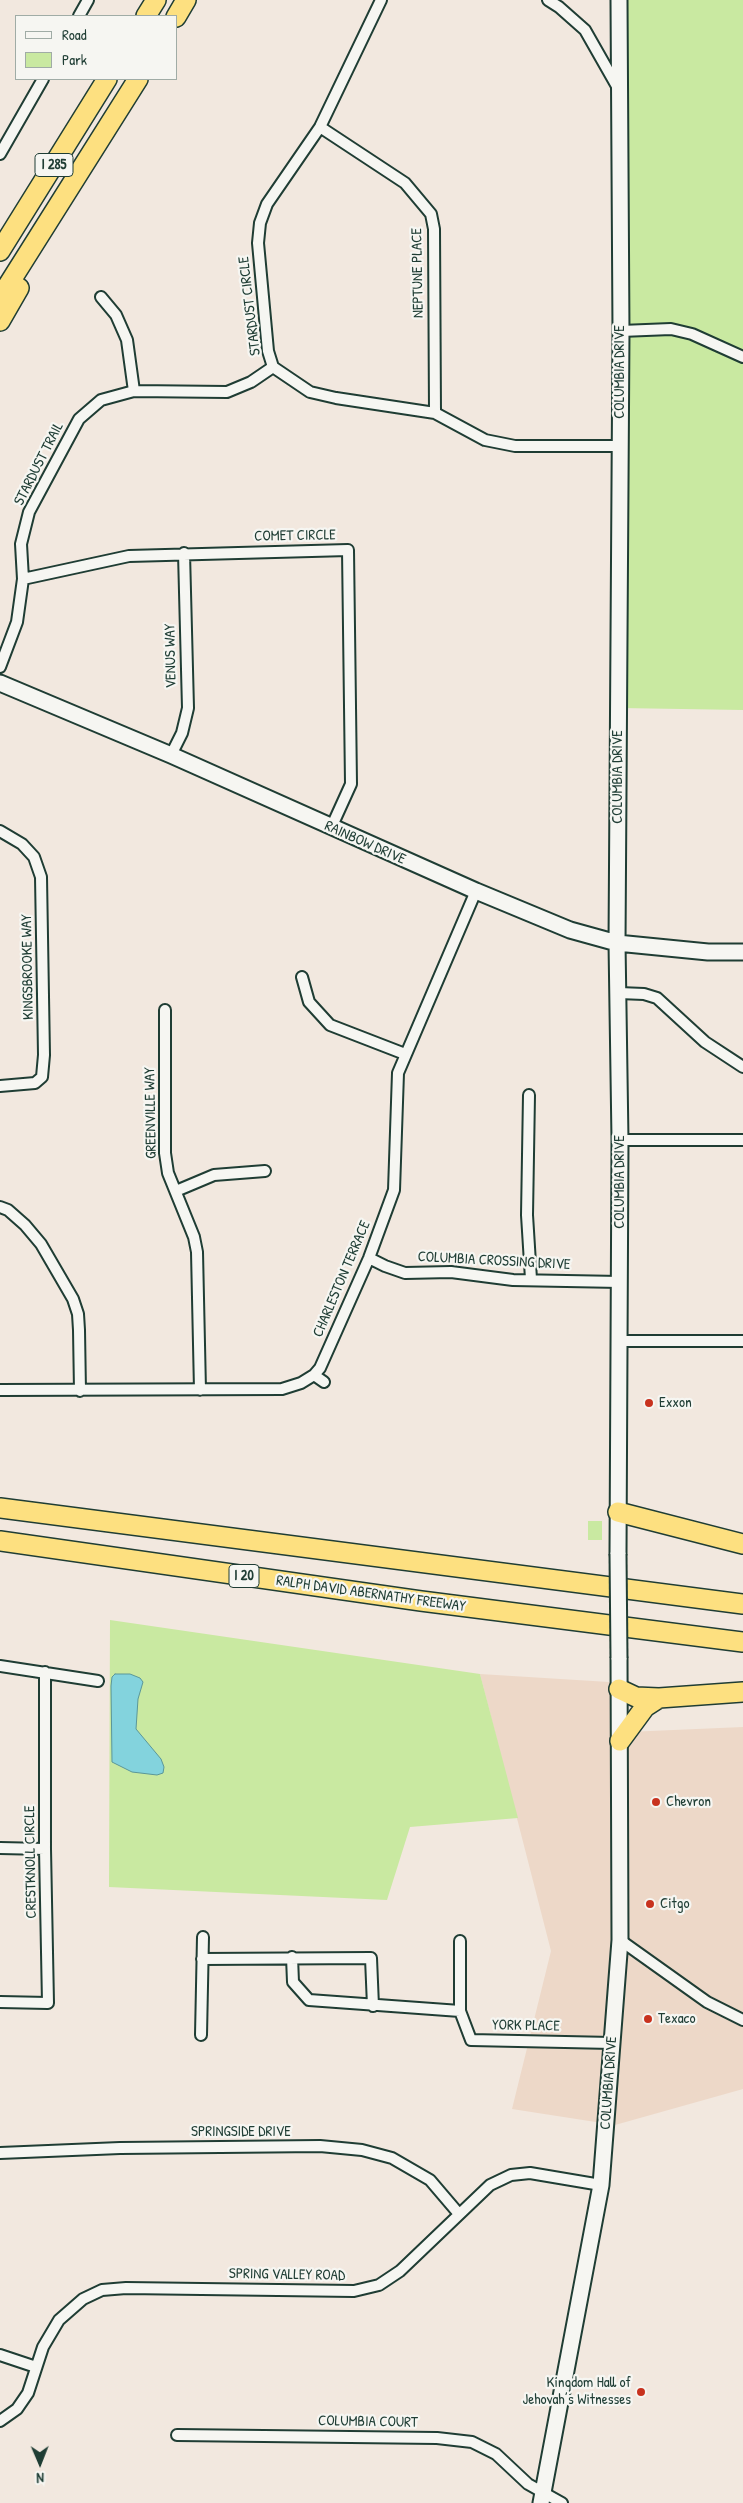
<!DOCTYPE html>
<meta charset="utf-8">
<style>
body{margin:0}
#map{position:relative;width:743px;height:2503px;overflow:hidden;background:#f2e8df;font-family:"Patrick Hand",sans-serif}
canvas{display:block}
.legend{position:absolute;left:15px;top:15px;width:162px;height:65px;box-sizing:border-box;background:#f6f6f2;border:1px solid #a0aca6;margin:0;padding:6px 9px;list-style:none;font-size:15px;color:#1f3d34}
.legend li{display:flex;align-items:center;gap:10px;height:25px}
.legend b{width:25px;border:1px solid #a0aca6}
.north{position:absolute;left:15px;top:2438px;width:50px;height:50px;-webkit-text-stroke:4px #f6f6f2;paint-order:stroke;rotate:179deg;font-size:14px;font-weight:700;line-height:20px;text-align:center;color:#1f3d34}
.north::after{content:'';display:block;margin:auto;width:18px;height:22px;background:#1f3d34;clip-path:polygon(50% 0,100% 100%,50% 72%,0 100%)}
</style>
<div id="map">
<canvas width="743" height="2503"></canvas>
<ul class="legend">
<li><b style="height:6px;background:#f6f6f2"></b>Road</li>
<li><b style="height:14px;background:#c9e9a1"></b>Park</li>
</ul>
<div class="north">N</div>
</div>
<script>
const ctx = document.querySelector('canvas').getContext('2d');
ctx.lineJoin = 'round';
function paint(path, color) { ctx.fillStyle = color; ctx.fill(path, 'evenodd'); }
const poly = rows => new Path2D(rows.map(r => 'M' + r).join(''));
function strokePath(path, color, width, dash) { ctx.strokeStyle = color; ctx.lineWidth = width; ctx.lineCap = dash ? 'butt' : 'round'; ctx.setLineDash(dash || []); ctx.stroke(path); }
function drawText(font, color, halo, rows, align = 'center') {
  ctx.font = font + ' "Patrick Hand",sans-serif'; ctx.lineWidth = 4.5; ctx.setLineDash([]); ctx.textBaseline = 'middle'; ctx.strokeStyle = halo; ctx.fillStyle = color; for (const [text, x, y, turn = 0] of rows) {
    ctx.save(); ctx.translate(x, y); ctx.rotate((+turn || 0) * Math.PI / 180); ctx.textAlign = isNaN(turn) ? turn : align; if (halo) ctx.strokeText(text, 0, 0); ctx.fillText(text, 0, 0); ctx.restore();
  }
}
paint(poly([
 [480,1674,625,1683,627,1732,743,1727,743,2089,615,2125,512,2109,551,1951]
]), '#edd8c8');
paint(poly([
 [620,0,743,0,743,710,620,708],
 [588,1521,602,1521,602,1540,588,1540],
 [110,1620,480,1674,518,1818,410,1827,387,1900,109,1887]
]), '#c9e9a1');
const water = poly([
 [115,1674,130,1674,140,1678,143,1682,138,1699,136,1729,161,1759,164,1767,163,1773,157,1775,132,1772,112,1762,111,1686,112,1677,115,1674]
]);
paint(water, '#83d3dd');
strokePath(water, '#5b9799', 1);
const street = poly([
 [381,0,320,127,267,204,260,223,258,243,268,351,273,367,310,392,336,398,435,413,485,440,515,446,619,446],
 [548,0,559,7,585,30,618,88],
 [79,16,88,0],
 [320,127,405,183,431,214,434,229,435,413],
 [0,154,43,79],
 [101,297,116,315,127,340,134,391],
 [621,331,671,329,692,334,743,357],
 [23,579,129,556,348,550,351,784,331,828],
 [0,667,17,622,23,579,21,544,29,512,79,419,101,400,134,391,227,392,251,382,273,367],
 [171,755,182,733,188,708,184,553],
 [0,831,22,844,34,857,41,877,44,1055,42,1077,35,1083,0,1086],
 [302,977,309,1002,330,1025,405,1054],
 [619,993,644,994,657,998,705,1042,743,1067],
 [165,1010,165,1153,168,1173,194,1237,197,1252,200,1390],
 [529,1095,527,1215,531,1279],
 [620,1140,743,1140],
 [176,1191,214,1175,265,1171],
 [0,1207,8,1210,25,1225,41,1244,73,1299,78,1314,79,1330,80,1391],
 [369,1258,385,1266,405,1273,451,1272,513,1280,620,1282],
 [619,1341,743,1341],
 [314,1375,324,1382],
 [0,1390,282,1389,301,1383,314,1375,320,1368,369,1258,394,1190,398,1073,476,891],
 [0,1666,98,1681],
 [0,1848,45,1849],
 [620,1940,707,2002,743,2020],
 [460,1941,460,2011,471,2040,612,2043],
 [292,1957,293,1982,309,2000,460,2011],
 [202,1959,371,1958,373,2006],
 [0,2002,48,2003,45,1849,45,1672],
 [201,2035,203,1937],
 [0,2153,120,2148,320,2146,362,2150,392,2158,430,2180,459,2214],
 [0,2355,36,2367],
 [0,2421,17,2409,28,2393,43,2347,59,2320,83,2299,102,2290,126,2288,354,2291,379,2285,400,2271,490,2185,511,2175,530,2173,601,2185],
 [177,2435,437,2438,472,2442,496,2454,528,2484,562,2503]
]);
const secondary = poly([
 [0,683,171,755,476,891,570,930,617,943,708,952,743,952],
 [618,1554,620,1140,617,943,621,331,619,0],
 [541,2503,601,2185,620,1940,619,1658]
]);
const highway = poly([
 [146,16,156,0],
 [176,17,186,0],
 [0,251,107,79],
 [0,298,138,79],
 [0,321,19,288],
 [0,1508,743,1604],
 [618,1512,743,1544],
 [0,1541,421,1601,743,1642],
 [619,1689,636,1697,659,1698],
 [620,1741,645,1707,659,1698,743,1692]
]);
strokePath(street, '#1f3d34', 14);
strokePath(secondary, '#1f3d34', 19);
strokePath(highway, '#1f3d34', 22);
strokePath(street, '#f6f6f2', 10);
strokePath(secondary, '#f6f6f2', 15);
strokePath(highway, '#fde080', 19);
const secondaryBridge = poly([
 [618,1554,619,1658]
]);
strokePath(secondaryBridge, '#1f3d34', 19, []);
strokePath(secondaryBridge, '#f6f6f2', 15);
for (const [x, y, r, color] of [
 [649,1403,5,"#c8321e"],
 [656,1802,5,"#c8321e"],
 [650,1904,5,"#c8321e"],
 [648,2019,5,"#c8321e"],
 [641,2392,5,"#c8321e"]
]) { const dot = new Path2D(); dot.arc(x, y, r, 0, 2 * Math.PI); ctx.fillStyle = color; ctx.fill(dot); strokePath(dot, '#f6f6f2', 2); }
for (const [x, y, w] of [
 [54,165,38],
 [244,1576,30]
]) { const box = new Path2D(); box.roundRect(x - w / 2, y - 11.5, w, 23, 4); ctx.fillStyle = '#f6f6f2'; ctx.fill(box); strokePath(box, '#1f3d34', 1); }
drawText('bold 14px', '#1f3d34', null, [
 ["I 285",54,165],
 ["I 20",244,1576]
]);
drawText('15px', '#1f3d34', '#f6f6f2', [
 ["NEPTUNE PLACE",418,273,-91],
 ["STARDUST CIRCLE",250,306,-97],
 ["COLUMBIA DRIVE",620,372,-90],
 ["STARDUST TRAIL",39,464,-63],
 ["COMET CIRCLE",295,536,-1],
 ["VENUS WAY",171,656,-91],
 ["COLUMBIA DRIVE",618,777,-90],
 ["RAINBOW DRIVE",365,843,24],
 ["KINGSBROOKE WAY",28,967,-91],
 ["GREENVILLE WAY",151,1113,-91],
 ["COLUMBIA DRIVE",620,1182,-90],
 ["COLUMBIA CROSSING DRIVE",494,1261,3],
 ["CHARLESTON TERRACE",342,1279,-67],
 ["RALPH DAVID ABERNATHY FREEWAY",371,1594,8],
 ["CRESTKNOLL CIRCLE",31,1862,-91],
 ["YORK PLACE",526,2026,1],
 ["COLUMBIA DRIVE",609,2083,-86],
 ["SPRINGSIDE DRIVE",241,2132],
 ["SPRING VALLEY ROAD",287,2275,1],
 ["COLUMBIA COURT",368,2422,1]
]);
drawText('15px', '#1f3d34', '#f6f6f2', [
 ["Exxon",659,1403],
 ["Chevron",666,1802],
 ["Citgo",660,1904],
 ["Texaco",658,2019],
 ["Kingdom Hall of",631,2383,"right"],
 ["Jehovah’s Witnesses",631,2400,"right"]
], 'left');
</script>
